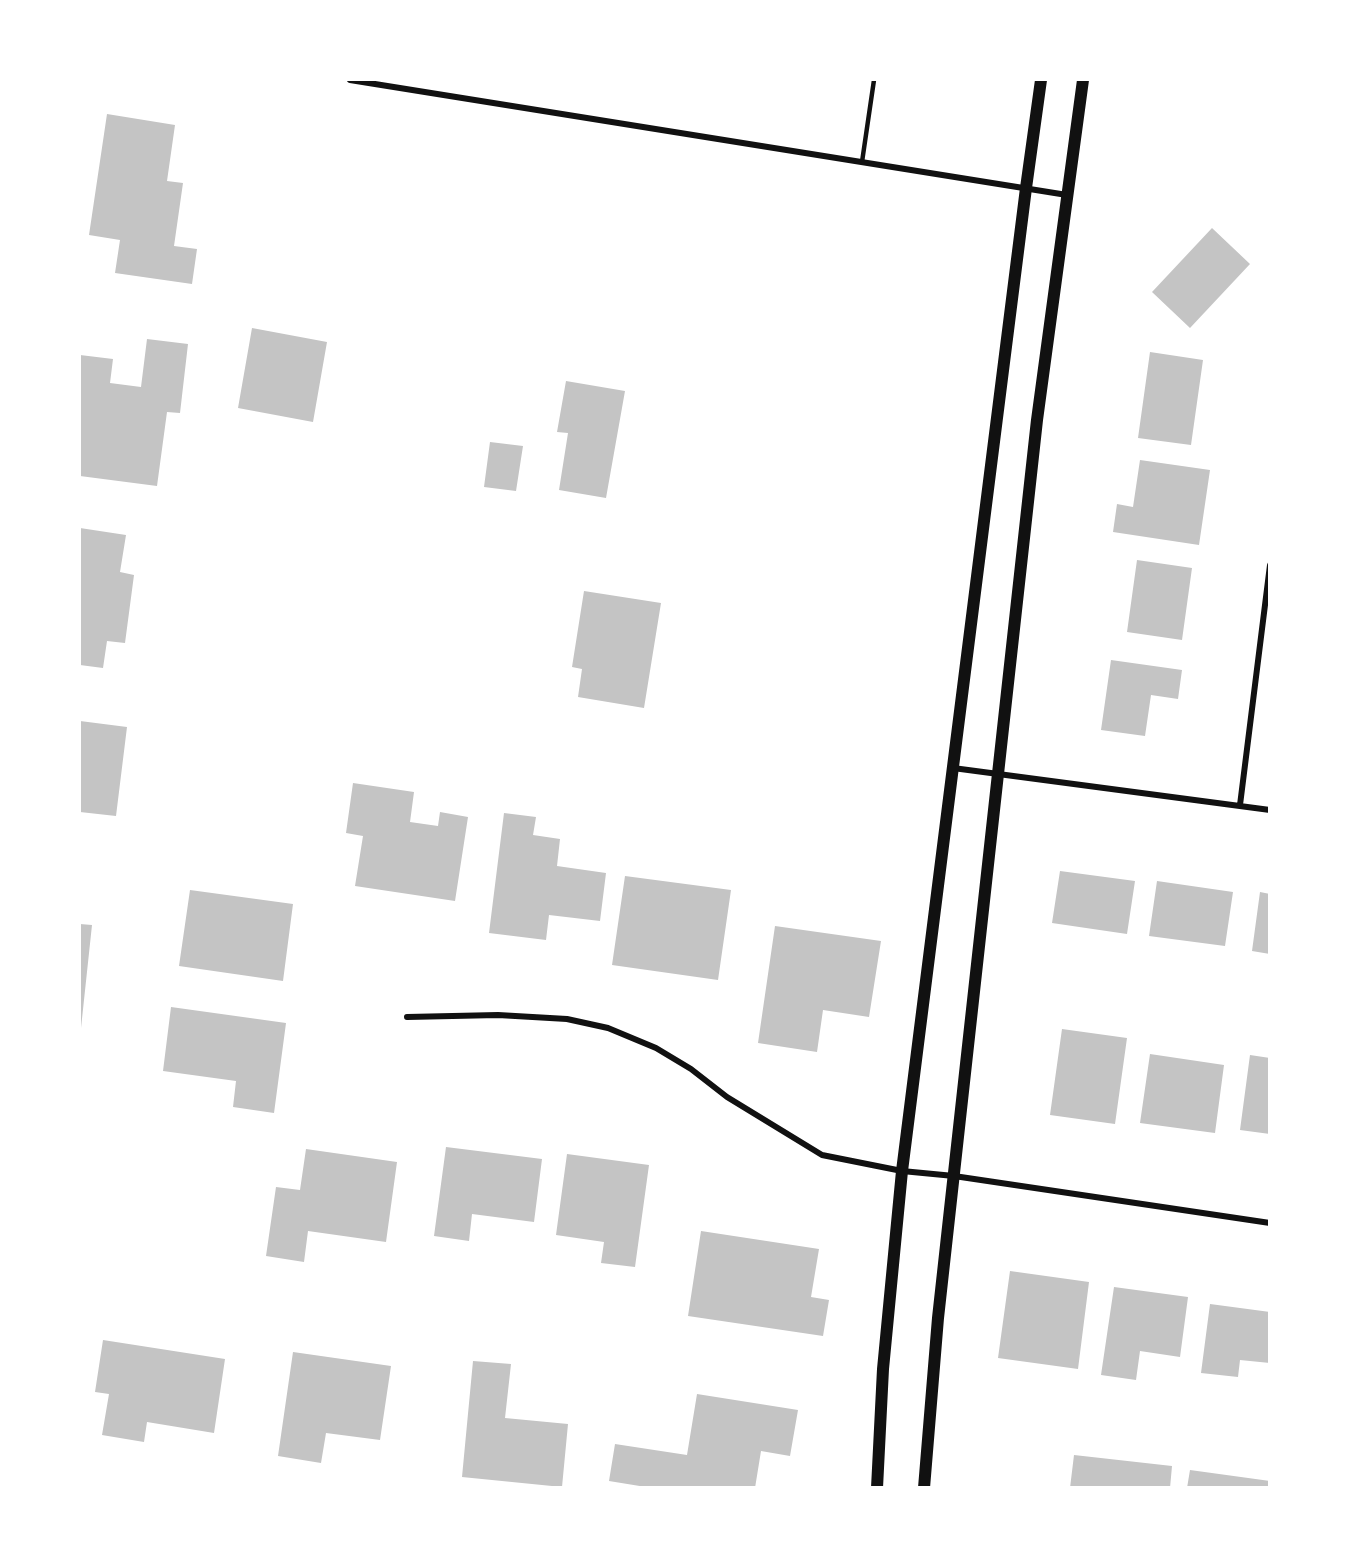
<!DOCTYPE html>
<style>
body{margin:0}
#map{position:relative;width:1349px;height:1567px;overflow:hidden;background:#fff;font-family:"Alegreya Sans",sans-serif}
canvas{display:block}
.frame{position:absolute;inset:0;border:81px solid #fff;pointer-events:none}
</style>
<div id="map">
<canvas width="1349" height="1567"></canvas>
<div class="frame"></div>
</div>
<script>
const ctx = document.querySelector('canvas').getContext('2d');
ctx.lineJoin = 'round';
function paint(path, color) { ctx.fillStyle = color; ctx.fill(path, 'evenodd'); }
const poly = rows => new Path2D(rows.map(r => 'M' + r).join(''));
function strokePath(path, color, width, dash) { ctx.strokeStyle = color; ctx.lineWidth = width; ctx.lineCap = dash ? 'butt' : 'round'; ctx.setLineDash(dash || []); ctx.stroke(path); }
paint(poly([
 [107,114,175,125,167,181,183,183,174,246,197,249,192,284,115,273,120,240,89,235],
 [1212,228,1250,264,1190,328,1152,292],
 [252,328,327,342,313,422,238,408],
 [147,339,188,344,180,413,167,412,157,486,80,476,80,355,113,359,110,383,141,387],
 [1150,352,1203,360,1191,445,1138,438],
 [566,381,625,391,606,498,559,490,568,433,557,432],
 [490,442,523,446,516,491,484,487],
 [1140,460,1210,470,1199,545,1113,532,1117,504,1133,507],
 [80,528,126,535,120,572,134,575,125,643,107,641,103,668,80,665],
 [1137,560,1192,568,1182,640,1127,632],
 [584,591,661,603,644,708,578,697,582,669,572,667],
 [1111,660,1182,670,1178,699,1151,695,1145,736,1101,730],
 [80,721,127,727,116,816,80,812],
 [353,783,414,792,410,822,438,826,440,812,468,817,455,901,355,886,363,836,346,833],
 [504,813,536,817,533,835,560,839,557,866,606,873,600,921,549,915,546,940,489,933],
 [1060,871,1135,881,1127,934,1052,923],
 [625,876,731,890,718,980,612,965],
 [1157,881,1233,892,1225,946,1149,936],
 [190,890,293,904,283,981,179,966],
 [1260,892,1270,894,1270,954,1252,951],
 [80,924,92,925,81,1028,80,1028],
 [775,926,881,941,869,1017,823,1010,817,1052,758,1043],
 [171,1007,286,1023,274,1113,233,1107,236,1081,163,1071],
 [1062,1029,1127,1038,1115,1124,1050,1115],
 [1150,1054,1224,1065,1215,1133,1140,1123],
 [1250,1055,1270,1058,1270,1134,1240,1130],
 [446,1147,542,1159,534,1222,472,1214,469,1241,434,1236],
 [306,1149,397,1162,386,1242,308,1231,304,1262,266,1256,276,1187,300,1190],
 [567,1154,649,1165,635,1267,601,1263,604,1242,556,1235],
 [701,1231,819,1249,811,1297,829,1300,823,1336,688,1316],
 [1010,1271,1089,1282,1078,1369,998,1358],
 [1114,1287,1188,1297,1180,1357,1140,1351,1136,1380,1101,1375],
 [1210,1304,1270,1312,1270,1363,1240,1360,1238,1377,1201,1373],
 [103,1340,225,1359,214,1433,147,1422,144,1442,102,1435,109,1394,95,1392],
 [293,1352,391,1366,380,1440,326,1433,321,1463,278,1456],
 [473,1361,511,1364,505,1418,568,1424,562,1487,462,1477],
 [697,1394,798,1410,790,1456,761,1451,755,1488,652,1488,609,1481,615,1444,687,1455],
 [1074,1455,1172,1466,1170,1488,1070,1488],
 [1190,1470,1270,1481,1270,1488,1187,1488]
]), '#c4c4c4');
strokePath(poly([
 [862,162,874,80]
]), '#111', 4.5);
strokePath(poly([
 [350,80,1067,195],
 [953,768,1270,810],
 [1240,805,1270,565],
 [407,1017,498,1015,567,1019,608,1028,656,1048,691,1069,727,1097,822,1155,902,1171,954,1176,1270,1223]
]), '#111', 6);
strokePath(poly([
 [877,1488,883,1369,902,1171,1026,188,1041,80],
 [924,1488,938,1318,1037,420,1083,80]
]), '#111', 12);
</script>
